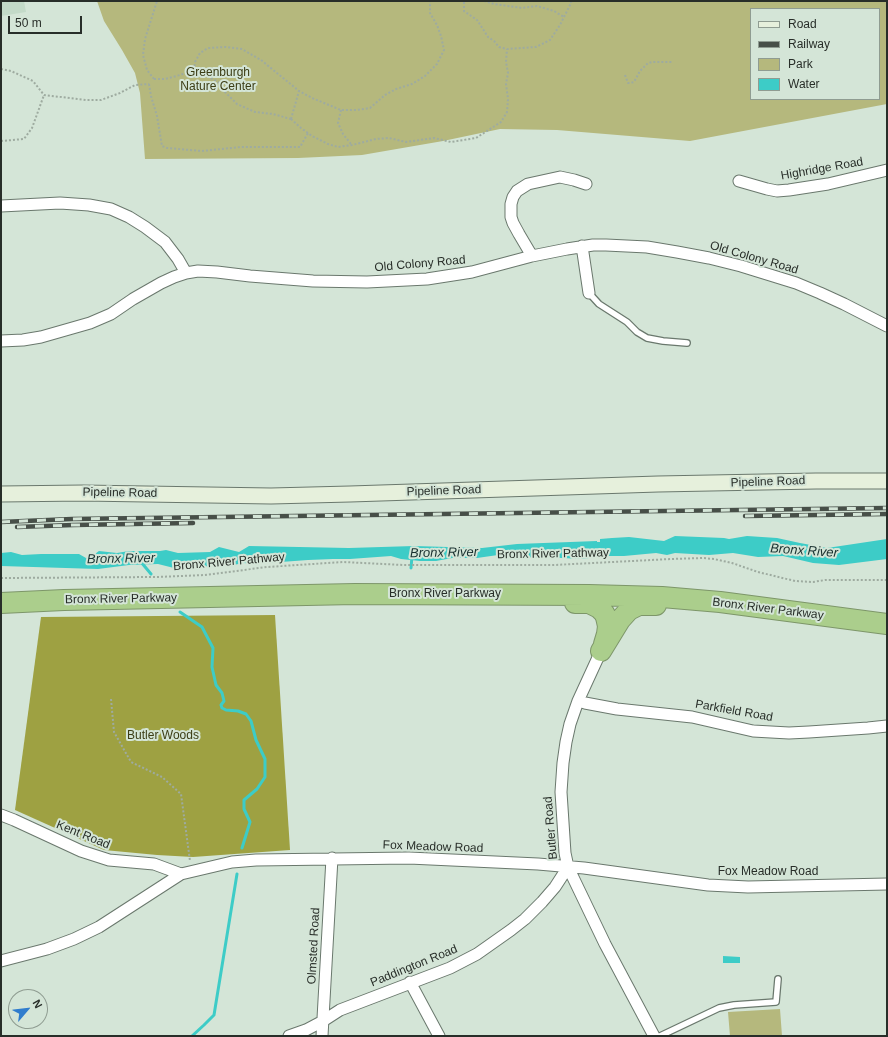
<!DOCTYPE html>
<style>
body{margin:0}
#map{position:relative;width:888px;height:1037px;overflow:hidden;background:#d4e5d7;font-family:Helvetica,sans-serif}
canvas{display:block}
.frame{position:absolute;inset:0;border:2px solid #282e29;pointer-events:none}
.legend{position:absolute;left:750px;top:8px;width:130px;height:92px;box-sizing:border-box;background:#d4e5d7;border:1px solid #8f9c91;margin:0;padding:5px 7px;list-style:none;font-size:12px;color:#282e29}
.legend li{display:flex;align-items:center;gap:8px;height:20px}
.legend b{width:20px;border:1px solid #8f9c91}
.north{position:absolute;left:8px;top:989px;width:40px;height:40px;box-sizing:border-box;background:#d4e5d7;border:1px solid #8f9c91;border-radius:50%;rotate:62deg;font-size:11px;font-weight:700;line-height:16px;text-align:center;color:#282e29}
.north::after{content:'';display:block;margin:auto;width:14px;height:18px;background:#307dcd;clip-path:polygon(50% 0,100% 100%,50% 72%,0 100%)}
.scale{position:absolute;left:8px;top:16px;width:74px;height:18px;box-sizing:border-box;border:2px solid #282e29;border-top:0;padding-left:5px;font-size:12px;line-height:14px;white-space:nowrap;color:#282e29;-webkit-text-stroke:3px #d4e5d7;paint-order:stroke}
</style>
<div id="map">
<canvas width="888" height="1037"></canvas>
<div class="frame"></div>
<ul class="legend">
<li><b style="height:5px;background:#e6f0dc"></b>Road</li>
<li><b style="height:5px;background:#474f48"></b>Railway</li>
<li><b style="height:11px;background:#b5b87d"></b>Park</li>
<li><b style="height:11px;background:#3dccc7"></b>Water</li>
</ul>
<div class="north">N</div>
<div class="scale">50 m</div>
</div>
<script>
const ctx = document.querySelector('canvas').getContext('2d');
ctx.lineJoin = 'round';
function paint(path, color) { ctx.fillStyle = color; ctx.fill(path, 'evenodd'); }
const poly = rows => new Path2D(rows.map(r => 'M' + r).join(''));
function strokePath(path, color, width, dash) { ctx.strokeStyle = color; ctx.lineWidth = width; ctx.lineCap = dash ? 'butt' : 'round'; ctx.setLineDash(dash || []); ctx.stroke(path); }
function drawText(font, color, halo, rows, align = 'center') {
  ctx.font = font + ' Helvetica,sans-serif'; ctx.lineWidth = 4; ctx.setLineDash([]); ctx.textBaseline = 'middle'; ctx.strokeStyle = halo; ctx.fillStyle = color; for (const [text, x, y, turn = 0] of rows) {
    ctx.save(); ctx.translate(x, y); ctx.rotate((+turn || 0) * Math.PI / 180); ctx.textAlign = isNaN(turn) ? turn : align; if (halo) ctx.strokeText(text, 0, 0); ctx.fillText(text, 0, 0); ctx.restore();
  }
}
paint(poly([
 [1,1,24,1,26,12,1,16]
]), '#c3dac8');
paint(poly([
 [97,1,887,1,887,104,690,141,557,130,500,129,443,141,362,155,298,158,145,159,140,93,135,73,122,50,104,21],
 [751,9,879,9,879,99,751,99],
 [780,1009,782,1036,730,1036,728,1012]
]), '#b5b87d');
paint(poly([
 [275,615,290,850,193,857,157,855,104,850,15,810,41,617]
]), '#9ea142');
paint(poly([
 [675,536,724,538,729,539,747,536,777,538,800,543,827,548,887,539,887,559,839,565,813,563,783,556,758,557,733,553,709,555,675,553,667,555,656,553,624,556,598,556,584,559,561,558,547,556,537,558,498,555,477,558,452,558,436,561,420,561,401,559,391,556,350,559,333,559,308,560,254,564,244,563,233,565,174,568,158,564,129,565,98,569,1,566,1,553,11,552,22,555,41,554,79,554,86,558,92,556,99,551,117,553,129,551,160,551,166,550,178,553,210,552,219,547,239,552,249,546,349,548,414,546,482,548,517,544,597,541,597,542,600,542,600,539,612,538,629,537,664,541],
 [723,956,740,957,740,963,723,963]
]), '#3dccc7');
strokePath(poly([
 [141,562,151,574],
 [411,568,412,556],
 [180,612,202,627,213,648,212,667,216,685,222,693,224,701,221,705,222,708,226,710,238,711,246,714,251,721,256,740,265,759,265,777,257,789,244,800,244,809,250,822,242,848],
 [192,1036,204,1025,214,1015,237,874]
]), '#3dccc7', 3);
const lane = poly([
 [589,293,599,304,627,322,637,332,647,338,663,341,687,343],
 [660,1036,719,1008,734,1005,776,1002,778,979]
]);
const street = poly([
 [739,181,767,189,777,191,789,190,828,184,887,170],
 [1,206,60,203,89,205,111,209,129,217,145,227,165,242,178,259,186,273],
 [582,246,589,293],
 [532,256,519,234,513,223,511,217,511,204,513,197,517,191,528,184,560,177,574,180,586,184],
 [1,341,23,340,41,337,90,323,111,314,133,299,161,283,174,277,186,273,198,271,217,272,250,276,313,281,367,282,427,279,472,272,532,256,567,249,593,245,606,245,647,247,677,252,709,258,741,266,796,283,820,293,844,304,887,326],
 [601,651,578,701,570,724,566,742,563,763,561,792,565,853,568,867,605,944,654,1036],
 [578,701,585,703,617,709,692,717,753,731,789,733,809,732,868,728,887,726],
 [1,815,14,820,81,851,109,860,154,864,181,874],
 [1,961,47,949,74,939,99,927,181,874,232,862,256,860,409,858,538,864,584,868,708,885,748,887,887,884],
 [410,982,439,1036],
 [289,1036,306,1030,323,1021,340,1010,450,968,477,954,511,930,525,919,542,902,555,887,568,867],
 [322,1036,332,858]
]);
const secondary = poly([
 [1,494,83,493,271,496,350,494,658,484,816,481,887,481]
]);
const highway = poly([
 [1,603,64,600,355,594,589,595,662,597,720,602,887,624],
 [575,603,589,603,599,608,604,613,606,617,608,626,607,634,604,644],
 [601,651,620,620,629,610,639,605,656,605]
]);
strokePath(lane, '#6a786d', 8);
strokePath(street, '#6a786d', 13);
strokePath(secondary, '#6a786d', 17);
strokePath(highway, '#7d9669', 22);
strokePath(poly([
 [484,1,494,4,522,8,537,6,554,11,564,17],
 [464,2,464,11,477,20,481,26,488,37,494,41,499,47,507,49,536,47,550,40,560,25,571,3,571,1],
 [1,69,11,71,33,81,44,95,86,100,101,100,120,93,135,85,149,84],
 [194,70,195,62,200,53,208,48,226,47,242,49,261,60,299,91,312,98,341,110,357,110,370,108,385,95,396,89,412,84,425,76,437,64,444,50,441,36,437,25,430,13,430,1],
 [625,75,628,83,630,83,634,82,640,71,648,63,653,62,673,62],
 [154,79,165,79,180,75,194,70,205,75,218,82,224,91,237,104,255,112,273,114,291,119],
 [154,79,147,70,143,55,145,39,157,1],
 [149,84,151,96,157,116,162,146,167,148,202,151,241,147,300,147,308,133],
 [341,110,338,123,343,134,351,144],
 [291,119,301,128,312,136,328,144,338,147,352,145,376,139,389,138,406,142,434,138,451,142,476,138,501,122,507,112,508,99,506,84,508,73,506,62,507,49],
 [291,119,299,91],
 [1,141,24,139,32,128,44,95],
 [1,578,156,577,205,575,267,567,343,562,403,565,554,565,671,559,703,558,714,559,732,563,758,572,795,581,813,582,825,580,887,580],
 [111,699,114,732,131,762,162,777,181,794,190,861]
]), '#9eaba0', 2, [2, 2]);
strokePath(lane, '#fff', 5.5);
strokePath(street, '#fff', 11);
strokePath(secondary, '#e6f0dc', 15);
strokePath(highway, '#abce8c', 20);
const rail = poly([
 [745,516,887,514],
 [1,522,72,519,887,508],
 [17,527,73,525,193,523]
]);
strokePath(rail, '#474f48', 4.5);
strokePath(rail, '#d4e5d7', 3, [9]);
drawText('12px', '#3c3d15', '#d4e5d7', [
 ["Greenburgh",218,73],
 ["Nature Center",218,87],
 ["Butler Woods",163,736]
]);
drawText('12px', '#282e29', '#d4e5d7', [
 ["Highridge Road",822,169,-10],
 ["Old Colony Road",754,258,16],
 ["Old Colony Road",420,264,-5],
 ["Pipeline Road",768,482,-2],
 ["Pipeline Road",444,491,-2],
 ["Pipeline Road",120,493,1],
 ["Bronx River Pathway",553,554,-1],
 ["Bronx River Pathway",229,562,-5],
 ["Bronx River Parkway",445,594],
 ["Bronx River Parkway",121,599,-1],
 ["Bronx River Parkway",768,609,7],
 ["Parkfield Road",734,711,10],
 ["Butler Road",551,828,-95],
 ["Kent Road",83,835,22],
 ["Fox Meadow Road",433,847,2],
 ["Fox Meadow Road",768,872],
 ["Olmsted Road",314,946,-87],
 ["Paddington Road",414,966,-22]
]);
drawText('italic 13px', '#1a3130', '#d4e5d7', [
 ["Bronx River",804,551,4],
 ["Bronx River",444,553,-1],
 ["Bronx River",121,559,-1]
]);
</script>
